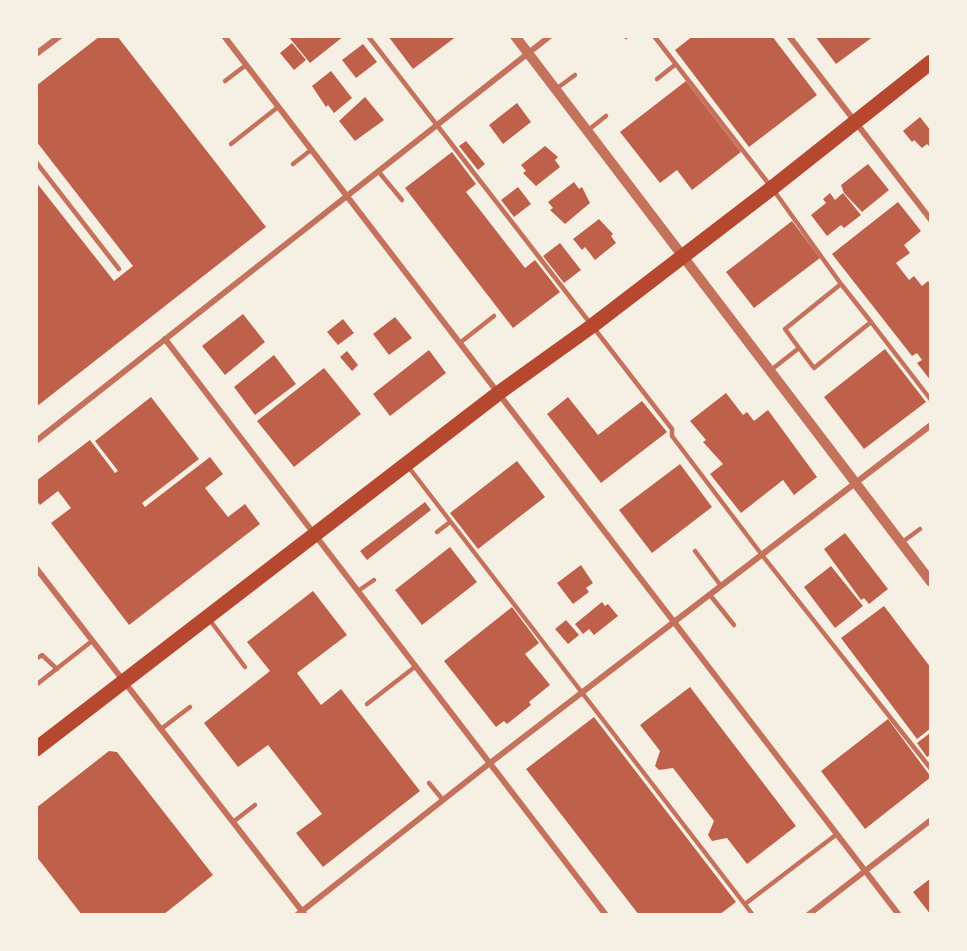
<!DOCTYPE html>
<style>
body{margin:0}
#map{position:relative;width:967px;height:951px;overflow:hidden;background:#f6efe4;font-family:Quicksand,sans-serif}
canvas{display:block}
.frame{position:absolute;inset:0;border:38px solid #f6efe4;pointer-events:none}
</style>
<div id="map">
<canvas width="967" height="951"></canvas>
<div class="frame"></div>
</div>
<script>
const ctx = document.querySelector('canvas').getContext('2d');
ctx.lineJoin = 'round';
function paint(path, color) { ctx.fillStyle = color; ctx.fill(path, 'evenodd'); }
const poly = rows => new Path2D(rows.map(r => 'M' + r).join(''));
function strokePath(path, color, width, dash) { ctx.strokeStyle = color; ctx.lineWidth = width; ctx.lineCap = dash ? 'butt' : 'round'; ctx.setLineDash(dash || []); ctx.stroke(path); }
paint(poly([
 [100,36,117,36,266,227,36,407,36,182,114,281,133,266,36,141,36,86],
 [288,36,344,36,310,63],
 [388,36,457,36,413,69],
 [693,36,772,36,817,95,749,147,675,50],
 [815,36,874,36,836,64],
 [292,43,306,60,294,70,280,53],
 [363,44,377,62,356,78,342,60],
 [331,71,352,98,334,113,328,105,326,107,312,86],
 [686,81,741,152,692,190,677,170,660,183,620,132],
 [365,97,384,120,355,141,339,121],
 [517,103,531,122,503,144,489,125],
 [920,117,931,131,931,148,927,144,922,148,914,140,912,142,903,131],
 [466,141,485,164,478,170,459,146],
 [545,146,558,157,555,160,560,167,536,186,523,173,526,171,521,165],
 [452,152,476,184,466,192,525,268,535,260,560,292,513,328,405,188],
 [868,164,889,190,862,212,844,193,841,185],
 [574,182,579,189,582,187,590,203,565,224,550,210,553,208,548,202],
 [518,187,531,204,514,217,501,200],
 [830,193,835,200,843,193,861,215,844,228,841,225,827,236,811,215,826,203,823,199],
 [898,202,921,231,904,245,910,253,896,263,909,280,914,276,922,286,928,281,931,285,931,381,917,363,922,360,917,353,912,356,832,254],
 [599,219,613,234,611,236,616,243,595,260,585,247,582,250,573,239],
 [792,221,820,258,754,308,726,272],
 [560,243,581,270,564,283,543,256],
 [243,314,265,342,225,375,202,346],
 [395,317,412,338,389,355,373,334],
 [343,319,354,333,338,345,327,332],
 [885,349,926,402,864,449,824,397],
 [429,350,446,373,390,416,373,394],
 [347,351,358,365,352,371,340,357],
 [274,355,296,384,255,415,234,387],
 [324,368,361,414,294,467,257,421],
 [726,393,743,415,747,412,754,421,768,410,817,477,794,495,783,480,741,513,710,474,723,464,703,442,706,440,690,421],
 [151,397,199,459,142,503,145,507,210,457,223,474,205,488,228,517,245,504,260,524,129,625,51,523,71,508,58,491,40,505,36,500,36,481,90,440,115,473,118,471,95,441],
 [568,397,598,435,642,401,667,432,601,483,547,414],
 [517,461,545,497,478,549,450,513],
 [680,464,712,507,652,553,619,510],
 [425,502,431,510,367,560,360,551],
 [845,533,888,589,869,604,864,598,861,600,824,549],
 [450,547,477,582,422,625,395,590],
 [581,565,593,583,586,588,589,592,573,604,557,583],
 [831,566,863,606,835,628,804,587],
 [313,591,347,635,297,673,321,705,341,689,420,791,323,867,296,833,322,814,268,745,238,767,204,723,270,671,247,642],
 [602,602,605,606,608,604,618,616,594,635,589,629,583,634,575,624],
 [884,606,931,668,931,728,917,739,841,638],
 [512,607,539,643,525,654,550,685,529,702,531,705,507,724,504,721,496,727,444,661],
 [566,620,579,635,568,644,555,629],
 [690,687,796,826,747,864,727,838,712,841,708,835,714,821,673,768,659,770,655,766,660,751,640,725],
 [594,717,736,902,719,915,639,915,526,769],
 [888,719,931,777,865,829,821,771],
 [930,733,931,754,927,757,917,743],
 [109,751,117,752,213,875,163,915,82,915,36,856,36,808],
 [931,878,931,915,913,892]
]), '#bf614a');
strokePath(poly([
 [368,36,672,429,672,436,762,555,931,769],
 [654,36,772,188,841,284],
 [626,37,627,36],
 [657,79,676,64],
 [225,81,246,65],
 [556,89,575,75],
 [587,131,606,116],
 [231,144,278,107],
 [36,162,119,269],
 [293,164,311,150],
 [378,171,402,200],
 [871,322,931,400],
 [461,342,494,316],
 [771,370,799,348,814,368,871,322,841,284,785,329,799,348],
 [407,465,753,915],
 [437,532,450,522],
 [901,543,920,529],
 [695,551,721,586],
 [358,591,374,580],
 [710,595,734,625],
 [209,619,245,667],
 [36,659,42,655,57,669],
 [36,685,92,641],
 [367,704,416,666],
 [161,729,190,707],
 [429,783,443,800],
 [233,822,255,805],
 [745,904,837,834]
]), '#c5725c', 4.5);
strokePath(poly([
 [224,36,899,915],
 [789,36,931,220],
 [36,54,60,36],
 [165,339,606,915],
 [36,441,550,36],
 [36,568,305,915],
 [297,915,490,763,931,425],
 [808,915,931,820]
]), '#c5725c', 6);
strokePath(poly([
 [515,36,931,582]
]), '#c5725c', 10);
strokePath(poly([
 [36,749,500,392,592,326,772,188,931,62]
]), '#b5482f', 15);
</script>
